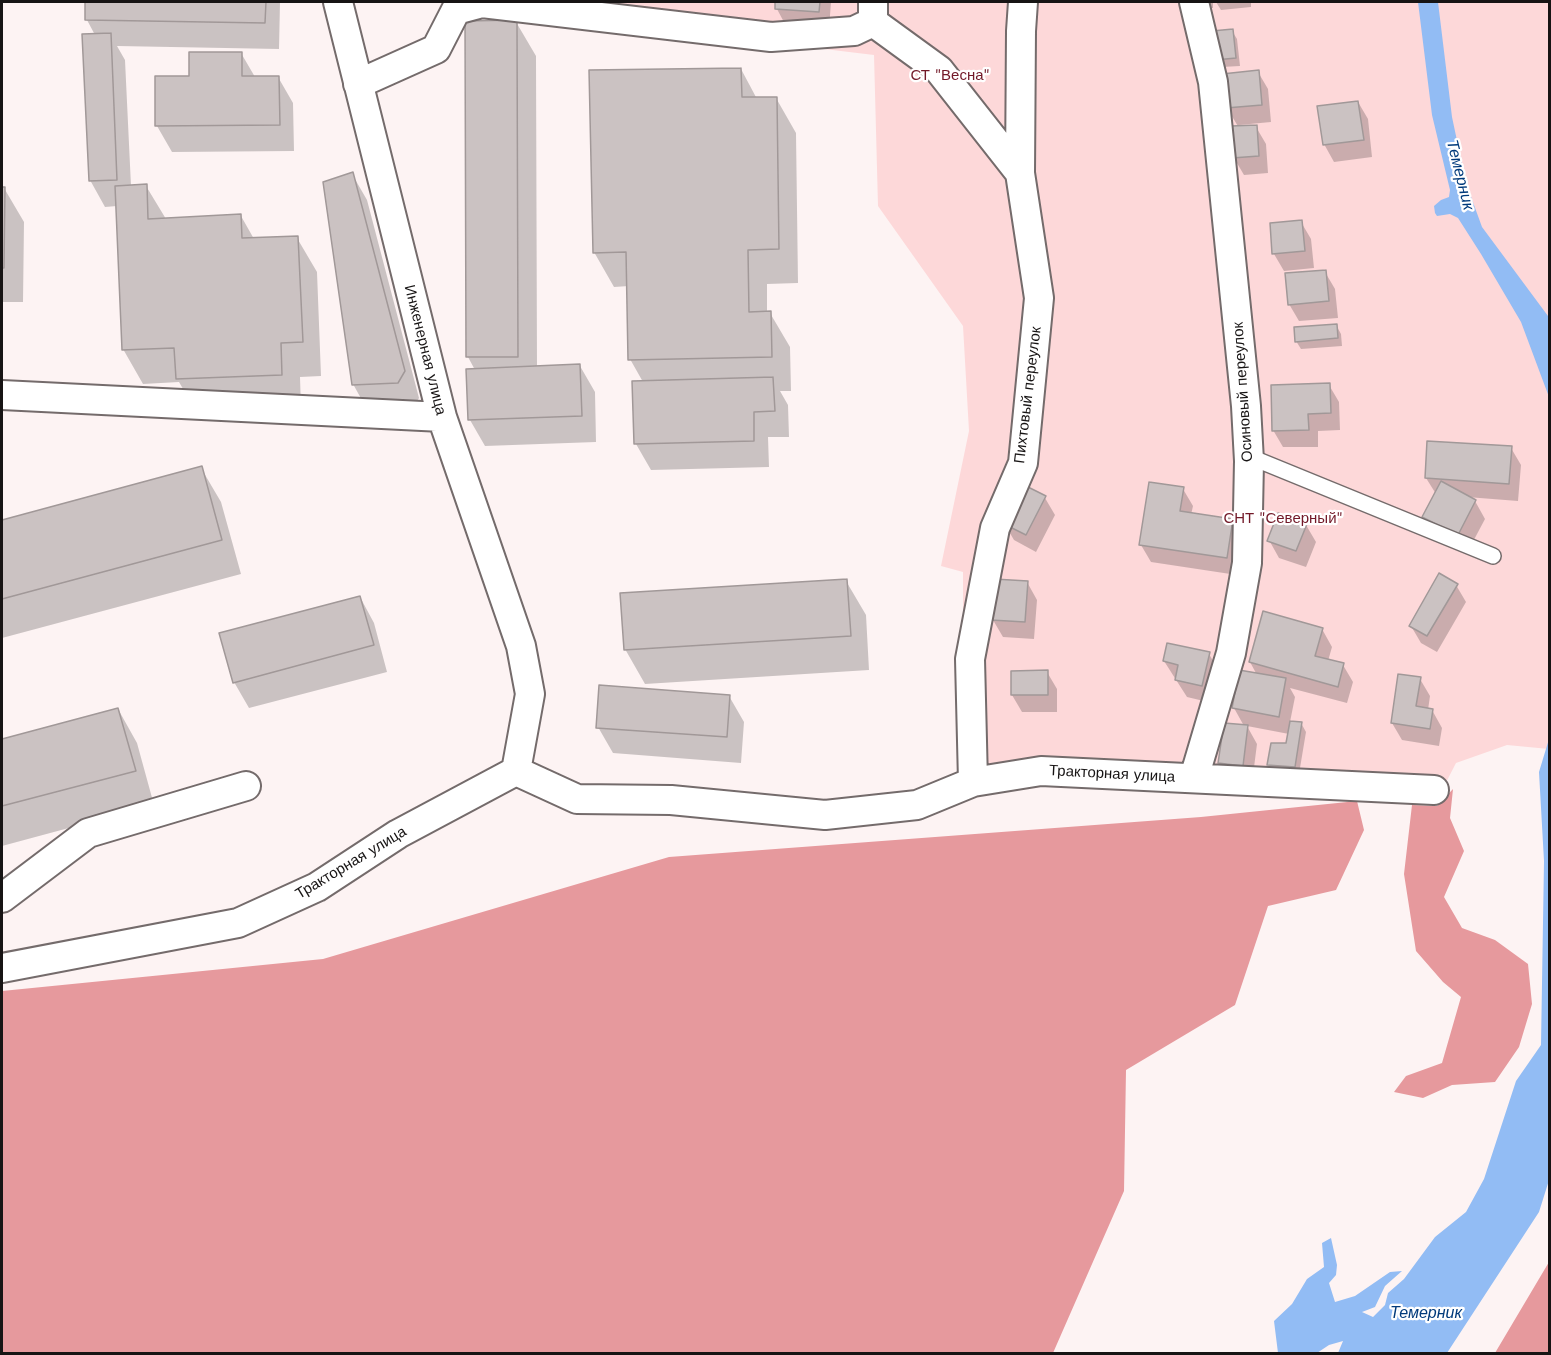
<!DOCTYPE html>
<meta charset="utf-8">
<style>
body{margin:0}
#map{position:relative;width:1551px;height:1355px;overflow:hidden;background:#fdf3f3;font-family:"Work Sans",sans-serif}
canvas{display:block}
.frame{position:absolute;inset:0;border:3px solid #171414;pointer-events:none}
</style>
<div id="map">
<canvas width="1551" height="1355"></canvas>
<div class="frame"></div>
</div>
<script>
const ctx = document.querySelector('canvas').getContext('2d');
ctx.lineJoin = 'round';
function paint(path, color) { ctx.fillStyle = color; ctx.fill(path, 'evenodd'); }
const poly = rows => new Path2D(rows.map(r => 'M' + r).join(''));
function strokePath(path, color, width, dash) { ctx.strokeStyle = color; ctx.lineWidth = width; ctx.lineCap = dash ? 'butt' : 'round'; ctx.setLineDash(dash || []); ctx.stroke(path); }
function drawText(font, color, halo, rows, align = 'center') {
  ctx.font = font + ' "Work Sans",sans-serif'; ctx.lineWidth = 4.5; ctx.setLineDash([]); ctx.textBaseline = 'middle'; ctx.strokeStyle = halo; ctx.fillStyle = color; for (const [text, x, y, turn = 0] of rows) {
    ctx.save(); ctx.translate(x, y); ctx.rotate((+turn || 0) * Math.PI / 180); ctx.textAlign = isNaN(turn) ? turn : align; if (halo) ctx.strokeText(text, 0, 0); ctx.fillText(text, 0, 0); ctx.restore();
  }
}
paint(poly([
 [434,2,1549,2,1549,749,1507,745,1456,763,1438,798,976,768,963,658,963,572,941,566,969,431,963,326,878,206,874,55]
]), '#fdd8d9');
paint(poly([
 [1453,789,1450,818,1464,851,1444,897,1462,928,1495,940,1528,964,1532,1004,1519,1047,1495,1082,1452,1085,1423,1098,1394,1092,1406,1076,1442,1063,1461,997,1443,982,1416,951,1404,874,1412,805,1437,806],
 [1357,801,1364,830,1336,890,1268,906,1235,1005,1126,1070,1124,1191,1053,1353,2,1353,2,991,323,959,669,857,1201,817],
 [1549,1262,1549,1353,1495,1353]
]), '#e6999d');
paint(poly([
 [1418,2,1438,2,1452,117,1466,183,1482,227,1548,316,1549,397,1521,322,1481,254,1458,218,1450,214,1437,216,1435,213,1434,206,1441,200,1449,197,1450,190,1432,115],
 [1549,739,1550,1177,1539,1212,1447,1353,1338,1353,1343,1341,1329,1345,1317,1353,1278,1353,1274,1321,1292,1304,1307,1279,1324,1267,1322,1243,1331,1238,1337,1265,1336,1275,1329,1283,1335,1302,1355,1296,1390,1272,1402,1271,1385,1286,1375,1307,1362,1312,1373,1317,1385,1305,1388,1293,1404,1279,1435,1237,1466,1212,1484,1179,1516,1081,1541,1045,1544,861,1539,772]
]), '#92bcf4');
paint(poly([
 [87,2,280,2,279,49,117,46,125,60,131,186,146,186,166,219,241,216,254,239,297,238,317,272,321,376,300,377,301,409,197,413,179,382,143,384,123,349,117,206,105,207,90,180,95,35,87,20],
 [777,2,831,2,829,29,786,26,777,9],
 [1198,2,1213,2,1213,8,1202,9],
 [1216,2,1251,2,1251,7,1221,10],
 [516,22,536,56,537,367,580,366,595,392,596,442,485,446,470,420,475,370,468,357],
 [1232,31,1237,39,1240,66,1222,67,1217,59],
 [241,53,255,77,278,77,293,103,294,151,172,152,157,126,190,78],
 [741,69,757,99,776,98,796,133,798,283,767,284,767,313,770,313,790,347,791,391,780,391,788,405,789,437,768,437,769,467,651,470,636,444,643,382,630,359,629,286,614,287,594,252],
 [1258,72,1268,89,1271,122,1239,125,1239,127,1256,127,1266,144,1268,173,1244,175,1234,158,1239,128,1227,108],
 [1358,102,1368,119,1372,157,1334,162,1324,144],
 [352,174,367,200,419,398,413,408,368,411,353,384],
 [2,188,4,188,24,222,23,302,2,302],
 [1301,222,1311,239,1314,268,1284,271,1274,254],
 [1325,272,1335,289,1338,318,1299,321,1289,304],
 [1336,325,1341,334,1342,346,1301,349,1296,341],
 [1329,385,1339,402,1340,430,1318,431,1318,447,1283,447,1273,430],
 [1511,448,1521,465,1518,501,1467,497,1475,501,1485,519,1468,551,1434,534,1424,517,1436,494,1426,478],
 [201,468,221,502,241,574,2,638,2,521],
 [1183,489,1193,506,1191,515,1232,521,1242,538,1237,575,1151,562,1141,545],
 [1045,498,1055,515,1036,552,1014,540,1004,523],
 [1306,525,1316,542,1306,567,1279,558,1269,540],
 [846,581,866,615,869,670,645,684,625,649],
 [1027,582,1037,600,1034,639,1003,637,993,620],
 [1456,585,1466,602,1437,652,1421,643,1411,626],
 [360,597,374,623,387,672,249,708,234,682],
 [1322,629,1332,647,1328,661,1343,665,1353,682,1347,703,1290,688,1295,697,1290,722,1301,723,1306,732,1299,774,1274,773,1269,765,1287,745,1289,734,1247,726,1257,744,1252,783,1229,780,1219,763,1244,726,1234,708,1257,675,1250,662],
 [1209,654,1219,671,1212,703,1187,697,1164,661],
 [1047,672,1057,689,1057,712,1022,712,1012,695],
 [1420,679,1430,696,1428,710,1432,710,1442,728,1439,746,1402,740,1392,723],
 [729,696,744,722,741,763,613,753,598,727],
 [118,709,137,743,154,805,2,846,2,740]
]), '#0003');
const building = poly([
 [85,2,266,2,265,23,85,20,85,2],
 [775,2,820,2,819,12,775,9,775,2],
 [517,20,518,357,466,357,465,21,517,20],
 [1233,29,1236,58,1215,60,1212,31,1233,29],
 [111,33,117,180,89,181,82,34,111,33],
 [189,52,242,52,242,76,279,76,280,125,155,126,155,76,189,76,189,52],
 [741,68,742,97,777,97,779,249,748,250,749,312,771,311,772,357,628,360,626,252,593,253,589,70,741,68],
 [1259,70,1262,105,1226,108,1222,74,1259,70],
 [1358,101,1364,140,1323,145,1317,106,1358,101],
 [1257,125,1259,156,1232,158,1231,126,1257,125],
 [353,172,405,371,398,383,352,385,323,182,353,172],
 [147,184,148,219,241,214,242,238,298,236,303,342,281,343,282,375,176,379,174,348,122,350,115,186,147,184],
 [2,187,5,187,4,268,2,268,2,187],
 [1302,220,1305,251,1272,254,1270,223,1302,220],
 [1326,270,1329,301,1288,305,1285,273,1326,270],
 [1337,324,1338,338,1295,342,1294,327,1337,324],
 [580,364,582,416,468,420,466,369,580,364],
 [773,377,775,411,754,412,754,441,634,444,632,381,773,377],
 [1330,383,1331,413,1308,414,1309,430,1272,431,1271,385,1330,383],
 [1427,441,1512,446,1509,484,1425,478,1427,441],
 [202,466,222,540,2,599,2,520,202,466],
 [1441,481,1476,500,1458,535,1422,517,1441,481],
 [1149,482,1184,487,1180,511,1233,519,1227,558,1139,545,1149,482],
 [1022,484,1046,496,1026,535,1002,523,1022,484],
 [1278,513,1307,524,1296,551,1267,541,1278,513],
 [1439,573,1458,584,1427,636,1409,626,1439,573],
 [847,579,851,636,624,650,620,593,847,579],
 [994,579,1028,581,1025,622,991,620,994,579],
 [360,596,374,645,233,683,219,633,360,596],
 [1263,611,1323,628,1315,656,1344,663,1338,687,1249,662,1263,611],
 [1167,643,1210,652,1202,686,1175,680,1178,665,1163,661,1167,643],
 [1048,670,1048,695,1011,695,1011,671,1048,670],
 [1239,670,1286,678,1279,717,1232,708,1239,670],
 [1398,674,1421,677,1416,706,1433,709,1430,729,1391,723,1398,674],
 [599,685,730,695,727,737,596,728,599,685],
 [118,708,136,771,2,806,2,739,118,708],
 [1290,721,1302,722,1295,767,1267,765,1271,743,1286,743,1290,721],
 [1224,723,1248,725,1243,766,1218,763,1224,723]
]);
paint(building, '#cbc2c2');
strokePath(building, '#a19898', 1.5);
const lane = poly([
 [1248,456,1493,556]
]);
const street = poly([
 [338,2,442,417,521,646,530,694,516,771],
 [873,2,873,22,939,70,1020,173],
 [358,84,436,49,456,10,482,3,771,37,854,31,873,22],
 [2,395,442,417],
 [516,771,577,799,671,800,825,815,917,805,973,782,1041,771,1434,790],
 [1194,778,1231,653,1247,563,1249,461,1246,406,1213,82,1194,2],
 [973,782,970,659,995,528,1023,463,1039,298,1020,173,1021,31,1023,2],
 [2,898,88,833,246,786],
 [2,968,238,923,317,887,398,834,516,771]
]);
strokePath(lane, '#746b6b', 18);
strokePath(street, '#746b6b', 32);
strokePath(lane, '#fff', 15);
strokePath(street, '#fff', 28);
drawText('15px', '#721928', '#fff', [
 ["СТ \"Весна\"",950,76],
 ["СНТ \"Северный\"",1283,519]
]);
drawText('15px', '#171414', '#fff', [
 ["Инженерная улица",425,350,76],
 ["Осиновый переулок",1243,392,-94],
 ["Пихтовый переулок",1028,395,-83],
 ["Тракторная улица",1112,774,3],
 ["Тракторная улица",351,863,-31]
]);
drawText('italic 16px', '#013a7b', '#fff', [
 ["Темерник",1460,175,76],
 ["Темерник",1426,1313]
]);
</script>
